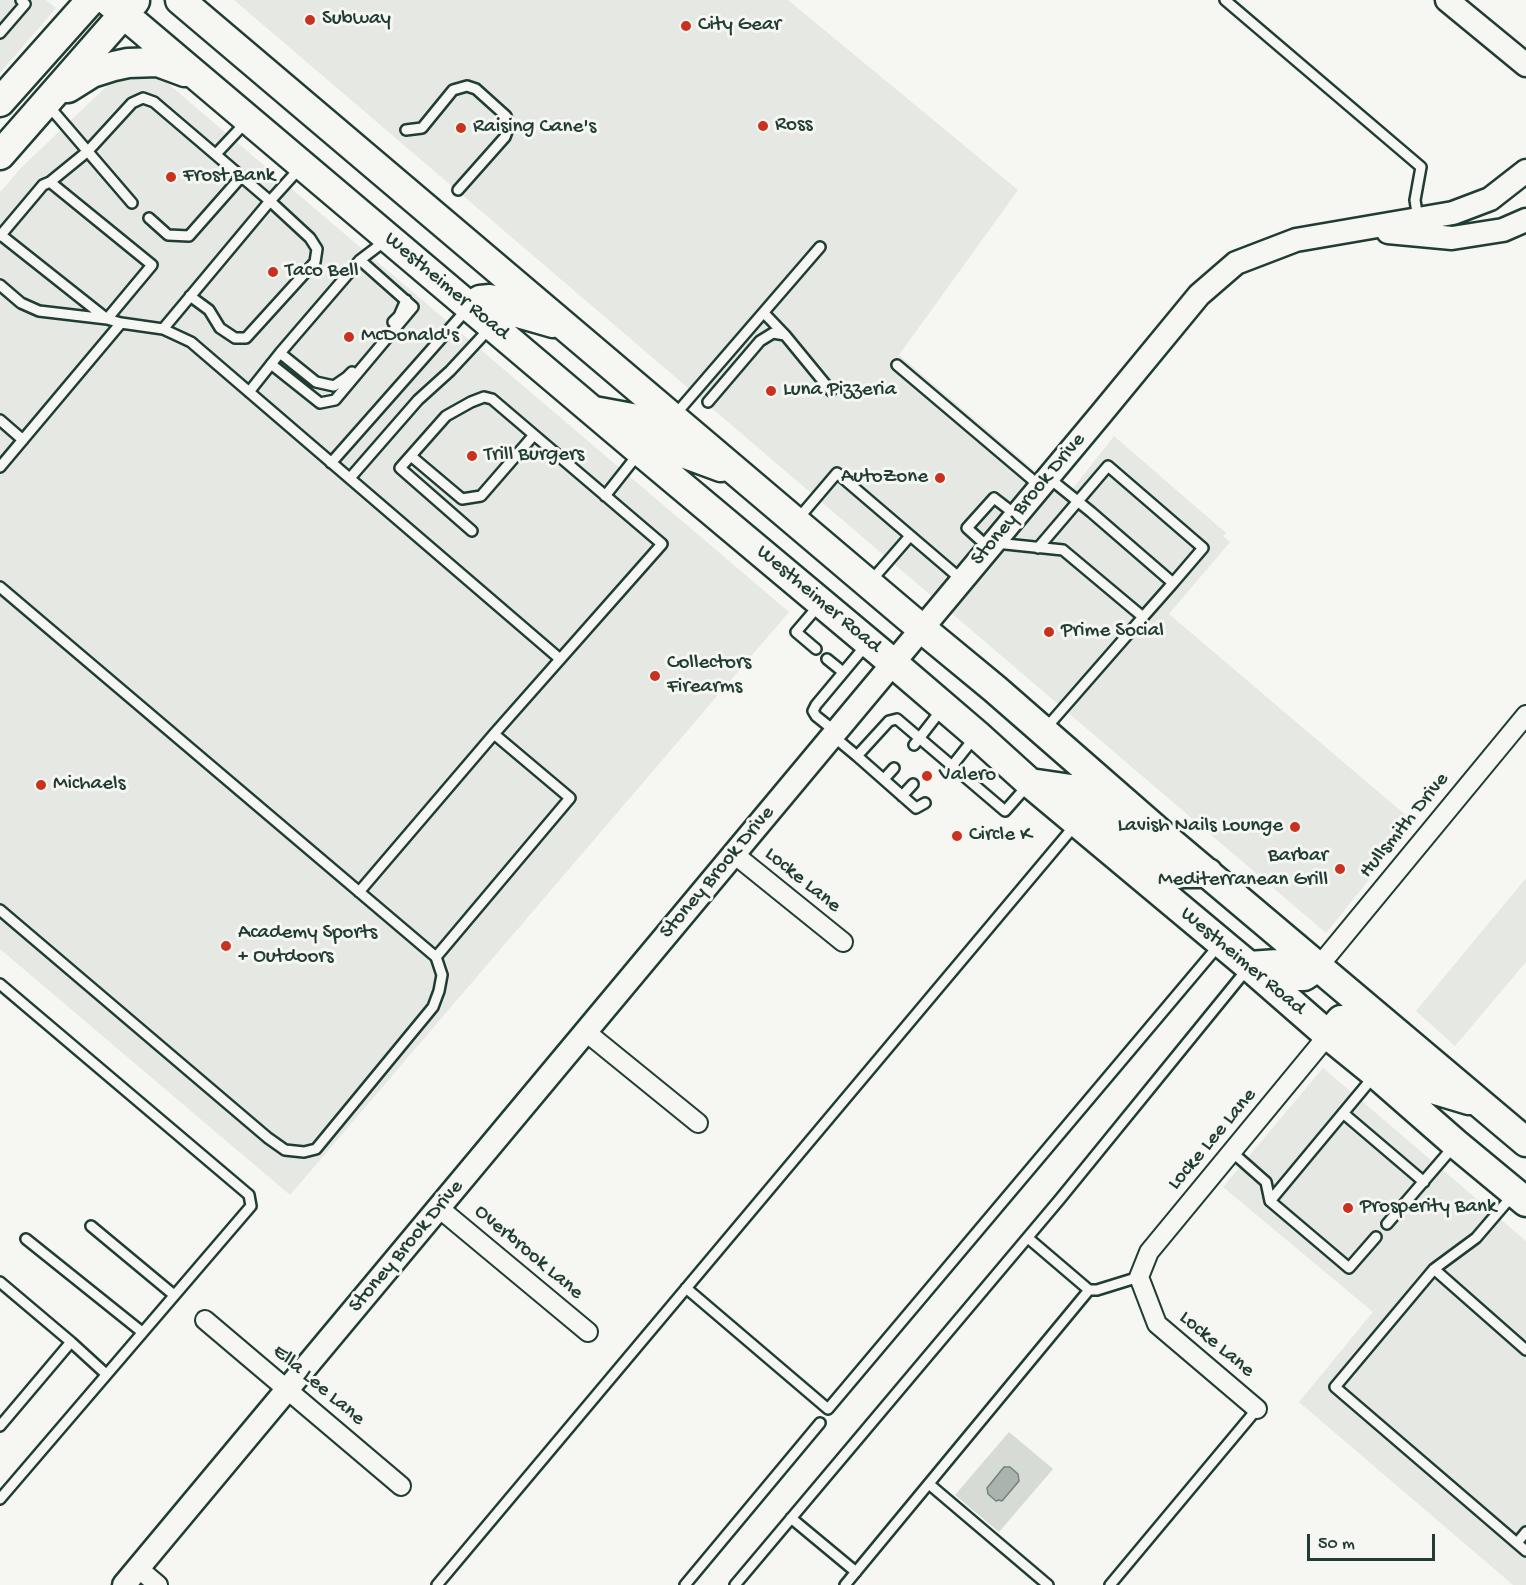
<!DOCTYPE html>
<style>
body{margin:0}
#map{position:relative;width:1526px;height:1585px;overflow:hidden;background:#f6f6f2;font-family:"Gochi Hand",sans-serif}
canvas{display:block}
.scale{position:absolute;left:1307px;top:1534px;width:128px;height:27px;box-sizing:border-box;border:3px solid #1f3d34;border-top:0;padding-left:8px;font-size:18px;line-height:21px;white-space:nowrap;color:#1f3d34;-webkit-text-stroke:4px #f6f6f2;paint-order:stroke}
</style>
<div id="map">
<canvas width="1526" height="1585"></canvas>
<div class="scale">50 m</div>
</div>
<script>
const ctx = document.querySelector('canvas').getContext('2d');
ctx.lineJoin = 'round';
function paint(path, color) { ctx.fillStyle = color; ctx.fill(path, 'evenodd'); }
const poly = rows => new Path2D(rows.map(r => 'M' + r).join(''));
function strokePath(path, color, width, dash) { ctx.strokeStyle = color; ctx.lineWidth = width; ctx.lineCap = dash ? 'butt' : 'round'; ctx.setLineDash(dash || []); ctx.stroke(path); }
function drawText(font, color, halo, rows, align = 'center') {
  ctx.font = font + ' "Gochi Hand",sans-serif'; ctx.lineWidth = 6; ctx.setLineDash([]); ctx.textBaseline = 'middle'; ctx.strokeStyle = halo; ctx.fillStyle = color; for (const [text, x, y, turn = 0] of rows) {
    ctx.save(); ctx.translate(x, y); ctx.rotate((+turn || 0) * Math.PI / 180); ctx.textAlign = isNaN(turn) ? turn : align; if (halo) ctx.strokeText(text, 0, 0); ctx.fillText(text, 0, 0); ctx.restore();
  }
}
paint(poly([
 [0,0,46,0,56,8,0,73],
 [234,0,788,0,1018,190,899,355,1066,497,1114,436,1226,533,1223,536,1230,542,1169,614,1415,823,1326,933],
 [138,72,159,76,789,612,290,1195,0,949,0,192,21,168,112,81],
 [1526,878,1526,962,1455,1046,1416,1011],
 [1323,1068,1526,1241,1526,1585,1513,1585,1299,1402,1373,1312,1223,1187]
]), '#e6e8e4');
paint(poly([
 [1009,1432,1053,1469,999,1532,955,1495]
]), '#d6dbd6');
const water = poly([
 [1004,1467,1010,1467,1018,1474,1019,1481,1002,1501,999,1500,996,1501,988,1494,987,1488,1004,1467]
]);
paint(water, '#aab3ae');
strokePath(water, '#72847d', 1.5);
const service = poly([
 [1225,0,1421,167,1415,200,1418,219],
 [0,33,25,4,21,0],
 [47,104,132,203],
 [406,130,422,128,453,90,467,86,476,89,506,116,509,126,505,137,458,190],
 [216,154,247,121],
 [149,218,168,235,189,236,241,177],
 [1,235,107,319,152,265,50,182],
 [0,236,43,185,50,182,88,151,132,103,143,98,154,102,270,201,310,238,317,249,315,262,246,338,235,338,220,328,209,310,190,296],
 [0,285,21,303,39,311,107,319,121,323,163,329,191,342,560,659],
 [764,313,785,335],
 [393,322,399,316,406,300],
 [163,329,270,201,299,169],
 [280,353,316,382,334,386,347,377,352,372],
 [271,364,320,403,335,400,413,307,360,260],
 [897,365,1041,487],
 [249,392,280,353,360,260,385,241],
 [708,402,760,341,773,333,785,335,831,391],
 [674,416,820,247],
 [0,420,23,440],
 [411,456,462,499,481,496,533,436],
 [331,463,468,308],
 [0,467,121,323],
 [350,478,418,400,450,371,489,329],
 [605,496,639,453],
 [797,520,837,473,962,580],
 [996,543,1063,550,1143,617,1173,583,1091,512,1049,478],
 [989,548,967,528,994,498,1016,515],
 [1038,548,1108,466,1203,548,1173,583],
 [870,582,910,536],
 [0,587,436,957,442,975,439,991,433,1007,316,1149,304,1152,285,1150,268,1138,0,910],
 [816,649,796,632,820,604],
 [827,659,843,672],
 [1046,728,1143,617],
 [836,732,816,716,813,711,816,705,867,644],
 [833,736,857,756,889,721,897,719,1005,811,1028,785],
 [914,745,942,709],
 [857,756,916,808,925,803],
 [952,766,975,737],
 [884,779,894,768],
 [902,796,913,784],
 [359,892,494,734,662,544,492,399,484,397,471,402,446,416,400,468,472,531],
 [436,957,570,798,494,734],
 [0,984,249,1195,251,1206,0,1499],
 [1343,1113,1424,1182],
 [1232,1152,1266,1182,1270,1201,1349,1268,1376,1237],
 [1512,1196,1476,1238,1434,1269,1335,1387,1526,1551],
 [1270,1201,1374,1076],
 [1387,1224,1454,1146],
 [91,1226,174,1295],
 [1028,1238,1089,1290],
 [26,1239,142,1332],
 [1434,1269,1526,1350],
 [0,1282,71,1342,106,1374],
 [686,1288,828,1409,1219,945],
 [0,1426,71,1342],
 [929,1484,1048,1585],
 [791,1518,856,1572],
 [1517,1543,1526,1532],
 [437,1585,1076,824],
 [685,1585,820,1423],
 [735,1585,1060,1199,1248,968],
 [845,1585,1089,1290,1097,1290,1139,1277],
 [1110,1585,1257,1409]
]);
const minor = poly([
 [734,854,843,942],
 [1319,966,1526,715],
 [586,1032,698,1123],
 [439,1208,588,1332],
 [205,1320,401,1486],
 [1257,1409,1157,1324,1139,1277,1149,1252,1328,1035],
 [138,1568,158,1585]
]);
const tertiary = poly([
 [1447,0,1526,65],
 [1388,232,1452,238,1503,230,1526,220],
 [124,1585,1101,414,1199,295,1236,263,1296,240,1453,213,1490,199,1526,171]
]);
const primary = poly([
 [107,0,640,451,893,663,977,735,1030,783,1249,966,1328,1035,1376,1074,1456,1144,1526,1202],
 [180,0,909,618,995,689,1169,841,1526,1142],
 [68,88,92,73,114,66,128,63,158,62,185,72],
 [0,102,91,0],
 [0,155,135,1],
 [469,306,480,300,490,299,498,301,511,311,553,323],
 [594,411,632,418,643,427,649,429,660,426,672,417],
 [640,451,654,443,668,444,675,450,721,467],
 [1030,783,1071,789,1082,798,1096,803,1121,799],
 [1078,822,1111,823,1119,827,1176,873,1208,873],
 [1249,966,1278,964,1292,976,1304,976,1319,966],
 [1328,1035,1341,1020,1346,1020,1351,1022,1429,1088,1469,1100]
]);
strokePath(service, '#1f3d34', 14);
strokePath(minor, '#1f3d34', 22);
strokePath(tertiary, '#1f3d34', 27);
strokePath(primary, '#1f3d34', 33);
strokePath(service, '#f6f6f2', 9);
strokePath(minor, '#f6f6f2', 18);
strokePath(tertiary, '#f6f6f2', 22);
strokePath(primary, '#f6f6f2', 28);
for (const [x, y, r, color] of [
 [310,20,6,"#c8321e"],
 [686,26,6,"#c8321e"],
 [763,126,6,"#c8321e"],
 [461,128,6,"#c8321e"],
 [171,177,6,"#c8321e"],
 [273,272,6,"#c8321e"],
 [349,337,6,"#c8321e"],
 [771,391,6,"#c8321e"],
 [472,456,6,"#c8321e"],
 [940,478,6,"#c8321e"],
 [1049,632,6,"#c8321e"],
 [655,676,6,"#c8321e"],
 [927,776,6,"#c8321e"],
 [41,785,6,"#c8321e"],
 [1295,827,6,"#c8321e"],
 [957,836,6,"#c8321e"],
 [1340,869,6,"#c8321e"],
 [226,946,6,"#c8321e"],
 [1348,1208,6,"#c8321e"]
]) { const dot = new Path2D(); dot.arc(x, y, r, 0, 2 * Math.PI); ctx.fillStyle = color; ctx.fill(dot); strokePath(dot, '#f6f6f2', 2); }
drawText('21px', '#1f3d34', '#f6f6f2', [
 ["Subway",322,20],
 ["City Gear",698,26],
 ["Ross",775,126],
 ["Raising Cane's",473,128],
 ["Frost Bank",183,177],
 ["Taco Bell",285,272],
 ["McDonald's",361,337],
 ["Luna Pizzeria",783,391],
 ["Trill Burgers",484,456],
 ["AutoZone",928,478,"right"],
 ["Prime Social",1061,632],
 ["Collectors",667,664],
 ["Firearms",667,688],
 ["Valero",939,776],
 ["Michaels",53,785],
 ["Lavish Nails Lounge",1283,827,"right"],
 ["Circle K",969,836],
 ["Barbar",1328,857,"right"],
 ["Mediterranean Grill",1328,881,"right"],
 ["Academy Sports",238,934],
 ["+ Outdoors",238,958],
 ["Prosperity Bank",1360,1208]
], 'left');
drawText('21px', '#1f3d34', '#f6f6f2', [
 ["Westheimer Road",446,287,40],
 ["Stoney Brook Drive",1029,500,-50],
 ["Westheimer Road",818,600,40],
 ["Hullsmith Drive",1405,826,-51],
 ["Stoney Brook Drive",718,873,-50],
 ["Locke Lane",802,881,39],
 ["Westheimer Road",1242,962,40],
 ["Locke Lee Lane",1213,1140,-50],
 ["Stoney Brook Drive",407,1247,-50],
 ["Overbrook Lane",528,1253,40],
 ["Locke Lane",1216,1345,40],
 ["Ella Lee Lane",318,1386,40]
]);
</script>
